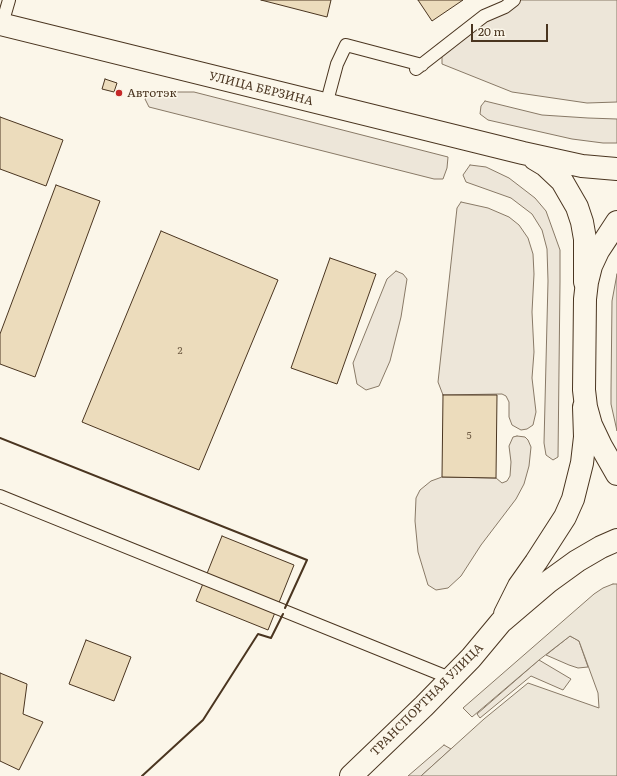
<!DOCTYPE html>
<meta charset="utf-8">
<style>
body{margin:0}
#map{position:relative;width:617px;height:776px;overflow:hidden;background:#fbf6e9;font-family:Literata,serif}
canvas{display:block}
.scale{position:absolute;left:471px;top:24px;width:77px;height:18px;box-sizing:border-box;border:2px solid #4a3520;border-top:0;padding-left:5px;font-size:12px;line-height:14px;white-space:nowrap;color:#4a3520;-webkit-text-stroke:3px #fbf6e9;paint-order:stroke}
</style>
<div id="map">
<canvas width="617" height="776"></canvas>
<div class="scale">20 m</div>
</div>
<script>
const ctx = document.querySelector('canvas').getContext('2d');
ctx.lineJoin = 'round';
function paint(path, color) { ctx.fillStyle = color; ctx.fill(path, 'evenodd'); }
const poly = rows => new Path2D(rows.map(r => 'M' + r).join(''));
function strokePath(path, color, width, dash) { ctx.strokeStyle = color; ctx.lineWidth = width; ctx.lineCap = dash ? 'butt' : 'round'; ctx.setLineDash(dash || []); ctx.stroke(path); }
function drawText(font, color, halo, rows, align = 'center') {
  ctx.font = font + ' Literata,serif'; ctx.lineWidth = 3; ctx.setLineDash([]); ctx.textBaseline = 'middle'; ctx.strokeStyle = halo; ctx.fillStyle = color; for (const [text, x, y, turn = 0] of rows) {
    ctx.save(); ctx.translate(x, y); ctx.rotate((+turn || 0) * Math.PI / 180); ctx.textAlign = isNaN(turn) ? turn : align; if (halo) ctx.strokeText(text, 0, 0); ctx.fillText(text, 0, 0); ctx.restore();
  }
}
const green = poly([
 [517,0,617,0,617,102,587,103,512,92,442,64,442,56,464,36,517,0],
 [151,92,194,92,448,157,447,168,443,179,434,179,149,107,145,99,151,92],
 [485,101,542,115,588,118,617,119,617,143,603,143,572,139,488,120,480,114,481,106,485,101],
 [470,165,486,167,509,178,535,198,546,211,560,250,560,282,558,457,553,460,546,455,544,443,548,281,547,249,542,230,532,214,511,198,466,182,463,175,470,165],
 [461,202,488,208,509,217,519,225,528,238,533,254,534,274,532,312,534,352,532,378,536,412,533,425,527,429,521,430,512,425,509,417,509,402,506,396,502,394,443,395,438,382,457,208,461,202],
 [396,271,403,274,407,279,401,317,390,361,379,386,366,390,357,384,353,363,387,279,396,271],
 [617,274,617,431,611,404,611,390,612,301,617,274],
 [517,436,525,437,528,440,531,447,529,466,524,484,516,499,481,545,461,576,448,588,436,590,428,585,418,552,415,521,416,498,420,490,431,481,442,477,496,478,502,483,507,481,510,476,511,462,509,446,513,437,517,436],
 [570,636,579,641,588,667,578,668,569,665,546,655,570,636],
 [539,660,571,679,563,690,531,676,480,718,477,714,539,660],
 [444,745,451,749,421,776,408,776,444,745]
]);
paint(green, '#ede6d9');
strokePath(green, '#887966', 1);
const parking = poly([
 [613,584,617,584,617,776,421,776,484,719,528,683,599,708,598,693,579,641,570,636,539,660,472,717,463,708,594,594,603,588,613,584]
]);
paint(parking, '#ede7d9');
strokePath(parking, '#887966', 1);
const building = poly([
 [261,0,331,0,327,17,261,0],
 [418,0,463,0,432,21,418,0],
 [105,79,117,83,114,92,102,89,105,79],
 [0,117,63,140,46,186,0,169,0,117],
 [56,185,100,201,35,377,0,364,0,334,56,185],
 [161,231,278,280,199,470,82,422,161,231],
 [330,258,376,274,337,384,291,368,330,258],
 [443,395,497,395,496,478,442,477,443,395],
 [222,536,294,565,268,630,196,601,222,536],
 [86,640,131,657,114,701,69,684,86,640],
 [0,673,27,684,23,714,43,722,19,770,0,761,0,673]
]);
paint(building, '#ecdcbc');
strokePath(building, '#4a3520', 1);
const service = poly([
 [2,24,9,0],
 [416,69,484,16,505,7,514,0],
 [326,105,337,64,346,45,422,65],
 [0,496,450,678]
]);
const tertiary = poly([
 [0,24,523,153,582,166,617,169],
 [535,159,545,165,562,181,577,207,582,222,585,239,585,282]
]);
const secondary = poly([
 [505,614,519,586,536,562,565,517,573,499,582,463,585,437,584,407],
 [351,776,424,706,471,658,501,622,548,582,577,561,601,547,617,540]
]);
const trunk = poly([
 [617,222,598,251,591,266,587,282,585,299,584,390,586,407,591,425,601,446,617,474]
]);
strokePath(service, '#4a3520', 14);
strokePath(tertiary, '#4a3520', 24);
strokePath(secondary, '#4a3520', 24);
strokePath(trunk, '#4a3520', 24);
strokePath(service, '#fbf6e9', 12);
strokePath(tertiary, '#fbf6e9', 22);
strokePath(secondary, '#fbf6e9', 22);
strokePath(trunk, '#fbf6e9', 22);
strokePath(poly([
 [0,438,307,560,285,608],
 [142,776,203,720,258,634,271,638,283,614]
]), '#4a3520', 2);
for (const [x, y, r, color] of [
 [119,93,4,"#c62828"]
]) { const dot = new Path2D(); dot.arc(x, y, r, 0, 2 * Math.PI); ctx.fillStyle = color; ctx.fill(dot); strokePath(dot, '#fbf6e9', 1.5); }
drawText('10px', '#725f47', null, [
 ["2",180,351],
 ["5",469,436]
]);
drawText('12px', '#4a3520', '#fbf6e9', [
 ["УЛИЦА БЕРЗИНА",261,89,14],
 ["ТРАНСПОРТНАЯ УЛИЦА",427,700,-45]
]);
drawText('12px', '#4a3520', '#fbf6e9', [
 ["Автотэк",127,93]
], 'left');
</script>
